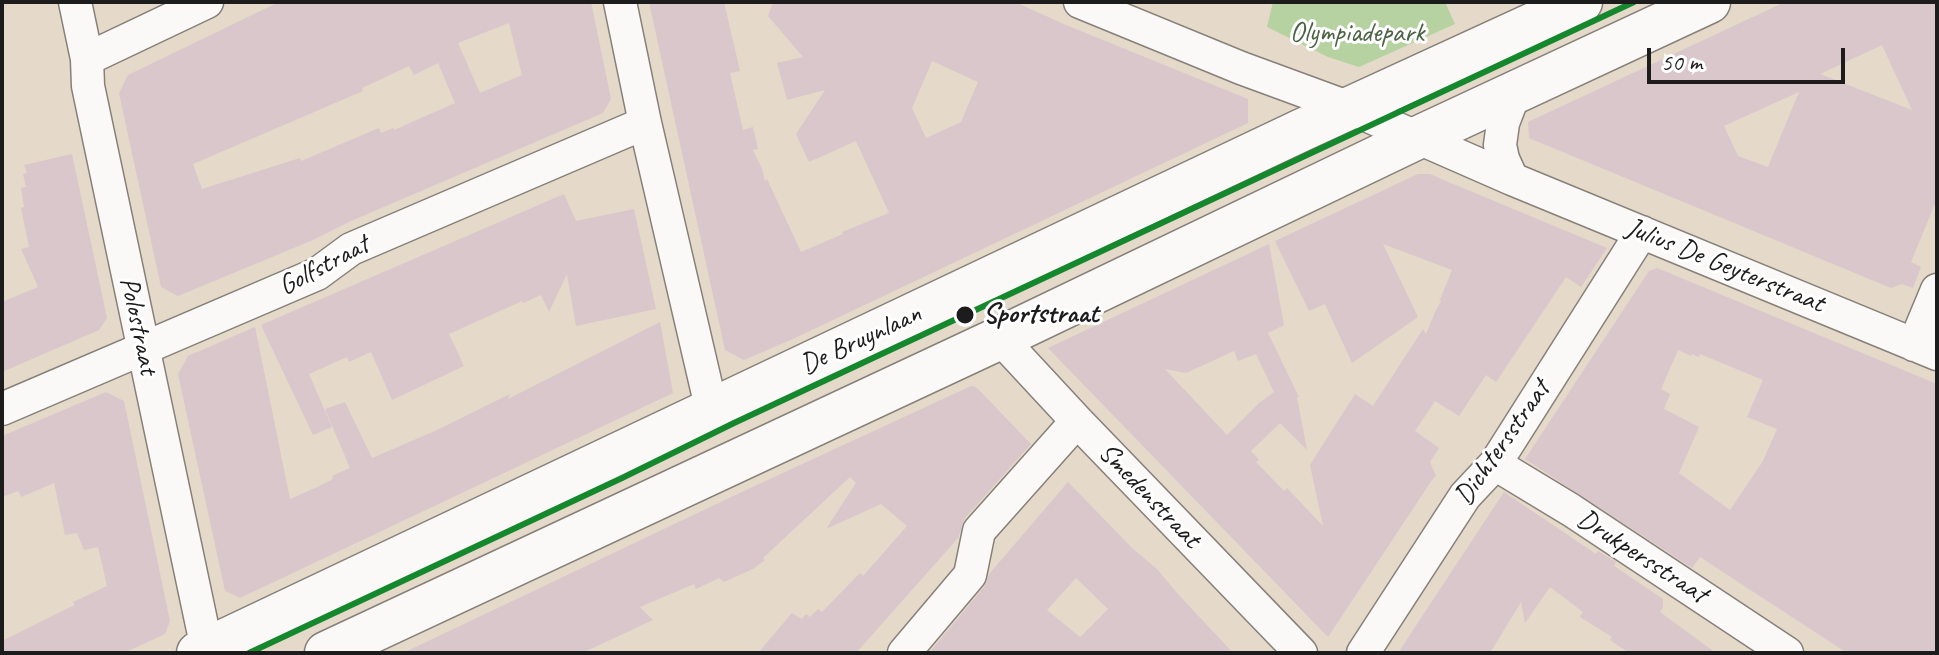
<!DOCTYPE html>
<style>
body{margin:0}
#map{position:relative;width:1939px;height:655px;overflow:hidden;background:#e5d9c9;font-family:Caveat,sans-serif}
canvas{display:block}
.frame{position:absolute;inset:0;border:4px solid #1c1c1c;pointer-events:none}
.scale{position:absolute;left:1647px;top:48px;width:198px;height:36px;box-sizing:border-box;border:4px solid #1c1c1c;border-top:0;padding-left:10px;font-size:24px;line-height:28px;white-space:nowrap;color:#1c1c1c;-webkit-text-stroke:6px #fff;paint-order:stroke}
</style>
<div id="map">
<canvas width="1939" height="655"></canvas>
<div class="frame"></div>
<div class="scale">50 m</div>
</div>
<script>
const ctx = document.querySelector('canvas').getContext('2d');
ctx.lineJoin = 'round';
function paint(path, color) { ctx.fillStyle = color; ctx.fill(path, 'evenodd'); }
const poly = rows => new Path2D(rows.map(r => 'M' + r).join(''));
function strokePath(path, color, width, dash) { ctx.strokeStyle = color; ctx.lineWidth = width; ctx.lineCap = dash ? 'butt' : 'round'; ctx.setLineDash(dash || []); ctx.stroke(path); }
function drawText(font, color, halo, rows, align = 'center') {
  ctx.font = font + ' Caveat,sans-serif'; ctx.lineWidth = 6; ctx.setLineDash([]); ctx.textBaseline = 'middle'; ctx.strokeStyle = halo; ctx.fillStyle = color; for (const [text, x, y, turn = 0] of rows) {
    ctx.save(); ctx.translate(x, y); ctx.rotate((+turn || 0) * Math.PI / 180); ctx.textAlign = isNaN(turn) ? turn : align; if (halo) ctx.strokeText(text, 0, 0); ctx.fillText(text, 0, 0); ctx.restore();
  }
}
paint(poly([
 [1273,2,1445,2,1455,24,1359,67,1328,57,1267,27]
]), '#b7d2a1');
paint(poly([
 [279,2,591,2,611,99,603,113,351,221,313,240,178,296,161,287,119,93,128,75],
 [509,23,522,75,480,93,458,43],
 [438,63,455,103,394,130,393,128,381,133,379,128,301,161,300,158,202,189,193,164,363,91,362,88,409,66,414,75],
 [649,2,724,2,740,71,730,73,743,130,753,127,758,149,753,150,762,169,765,181,767,179,801,252,843,234,842,232,889,213,856,141,809,162,796,134,825,90,787,100,777,63,803,57,768,16,773,2,1015,2,1066,25,1248,99,1248,123,795,338,744,360,725,350],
 [932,61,978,82,961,122,926,138,912,108],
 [1785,2,1937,2,1937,199,1911,262,1921,267,1913,288,1902,284,1891,288,1529,138,1528,122],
 [1882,45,1912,110,1820,74],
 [1799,92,1768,167,1738,156,1724,126],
 [72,154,107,318,99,330,2,372,2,302,38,287,21,249,29,247,21,208,24,207,21,188,26,187,23,174,27,173,24,165],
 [1418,174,1430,174,1446,181,1607,248,1581,287,1566,277,1496,382,1486,375,1459,416,1435,401,1415,431,1439,448,1430,462,1436,476,1432,480,1328,637,1048,348,1269,244,1284,325,1268,333,1299,397,1297,397,1307,450,1280,423,1251,451,1259,460,1256,462,1284,491,1287,488,1323,526,1310,465,1355,394,1373,406,1423,329,1426,334,1436,310,1442,300,1439,302,1452,270,1383,244,1418,317,1352,363,1325,304,1309,311,1275,241],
 [1234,351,1238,361,1256,354,1274,392,1259,403,1227,435,1165,369,1186,373],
 [564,194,576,221,634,209,656,309,576,326,567,274,549,312,541,295,523,303,522,301,449,334,464,366,392,400,371,352,349,362,347,357,309,374,332,427,313,435,261,325],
 [1657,268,1937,384,1937,653,1847,653,1700,557,1692,568,1525,459,1649,271],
 [1678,350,1691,356,1692,354,1699,357,1700,354,1763,380,1747,417,1777,429,1763,461,1730,510,1679,473,1699,427,1664,409,1670,394,1661,389],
 [660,322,673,393,240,598,225,591,178,374,188,356,255,327,290,499,315,488,333,479,332,476,350,468,325,409,345,402,372,458,435,431,510,394,508,399],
 [971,386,976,387,1031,444,965,518,958,538,856,653,758,653,792,613,802,619,806,614,810,617,818,609,822,612,860,573,863,576,907,526,881,504,826,529,856,483,850,477,763,558,765,560,753,569,724,582,719,578,696,589,694,584,640,607,653,620,582,653,403,653,746,490],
 [106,392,124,401,170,621,165,634,124,653,2,653,2,641,56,614,75,605,73,602,107,586,98,547,84,550,77,533,65,535,54,483,21,497,18,491,2,497,2,436],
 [1068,482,1132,548,1157,569,1178,594,1233,653,929,653,984,587,990,573],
 [1076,578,1108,609,1080,637,1047,610],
 [1504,492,1596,554,1598,551,1616,562,1614,566,1663,599,1663,607,1660,612,1716,653,1629,653,1610,640,1612,637,1580,617,1583,612,1550,587,1525,623,1521,602,1490,653,1398,653]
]), '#d9c7cb');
const minor = poly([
 [75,2,87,59,88,86,207,649],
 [620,2,645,123,712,411],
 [1080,2,1241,68,1350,108,1512,179,1937,354],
 [87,59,207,2],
 [1512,179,1503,159,1500,145,1503,123,1514,94],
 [1000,338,1077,421,1301,653],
 [1914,345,1937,290],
 [2,409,317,274,351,249,645,123],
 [1495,464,1571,510,1787,653],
 [904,653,970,575,979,531,1077,421],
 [1363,653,1465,496,1495,464,1642,232]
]);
const major = poly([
 [198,653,1302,130,1581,2],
 [326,653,1000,338,1417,138,1709,2]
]);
strokePath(minor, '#868079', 35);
strokePath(major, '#868079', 45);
strokePath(minor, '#fbf9f7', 32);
strokePath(major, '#fbf9f7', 42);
strokePath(poly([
 [249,653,622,478,734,423,1634,2]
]), '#15882e', 6);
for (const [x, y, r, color] of [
 [965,315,10,"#1c1c1c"]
]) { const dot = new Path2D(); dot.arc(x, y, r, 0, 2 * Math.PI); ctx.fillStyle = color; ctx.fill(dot); strokePath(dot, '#fff', 3); }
drawText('28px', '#4b6344', '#fff', [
 ["Olympiadepark",1357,34]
]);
drawText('28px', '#1c1c1c', '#fff', [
 ["Golfstraat",324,266,-28],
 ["Julius De Geyterstraat",1725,266,22],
 ["Polostraat",138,326,78],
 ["De Bruynlaan",861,340,-25],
 ["Dichtersstraat",1503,443,-55],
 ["Smedenstraat",1149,496,46],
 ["Drukpersstraat",1642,557,33]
]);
drawText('bold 28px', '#1c1c1c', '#fff', [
 ["Sportstraat",983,315]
], 'left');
</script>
